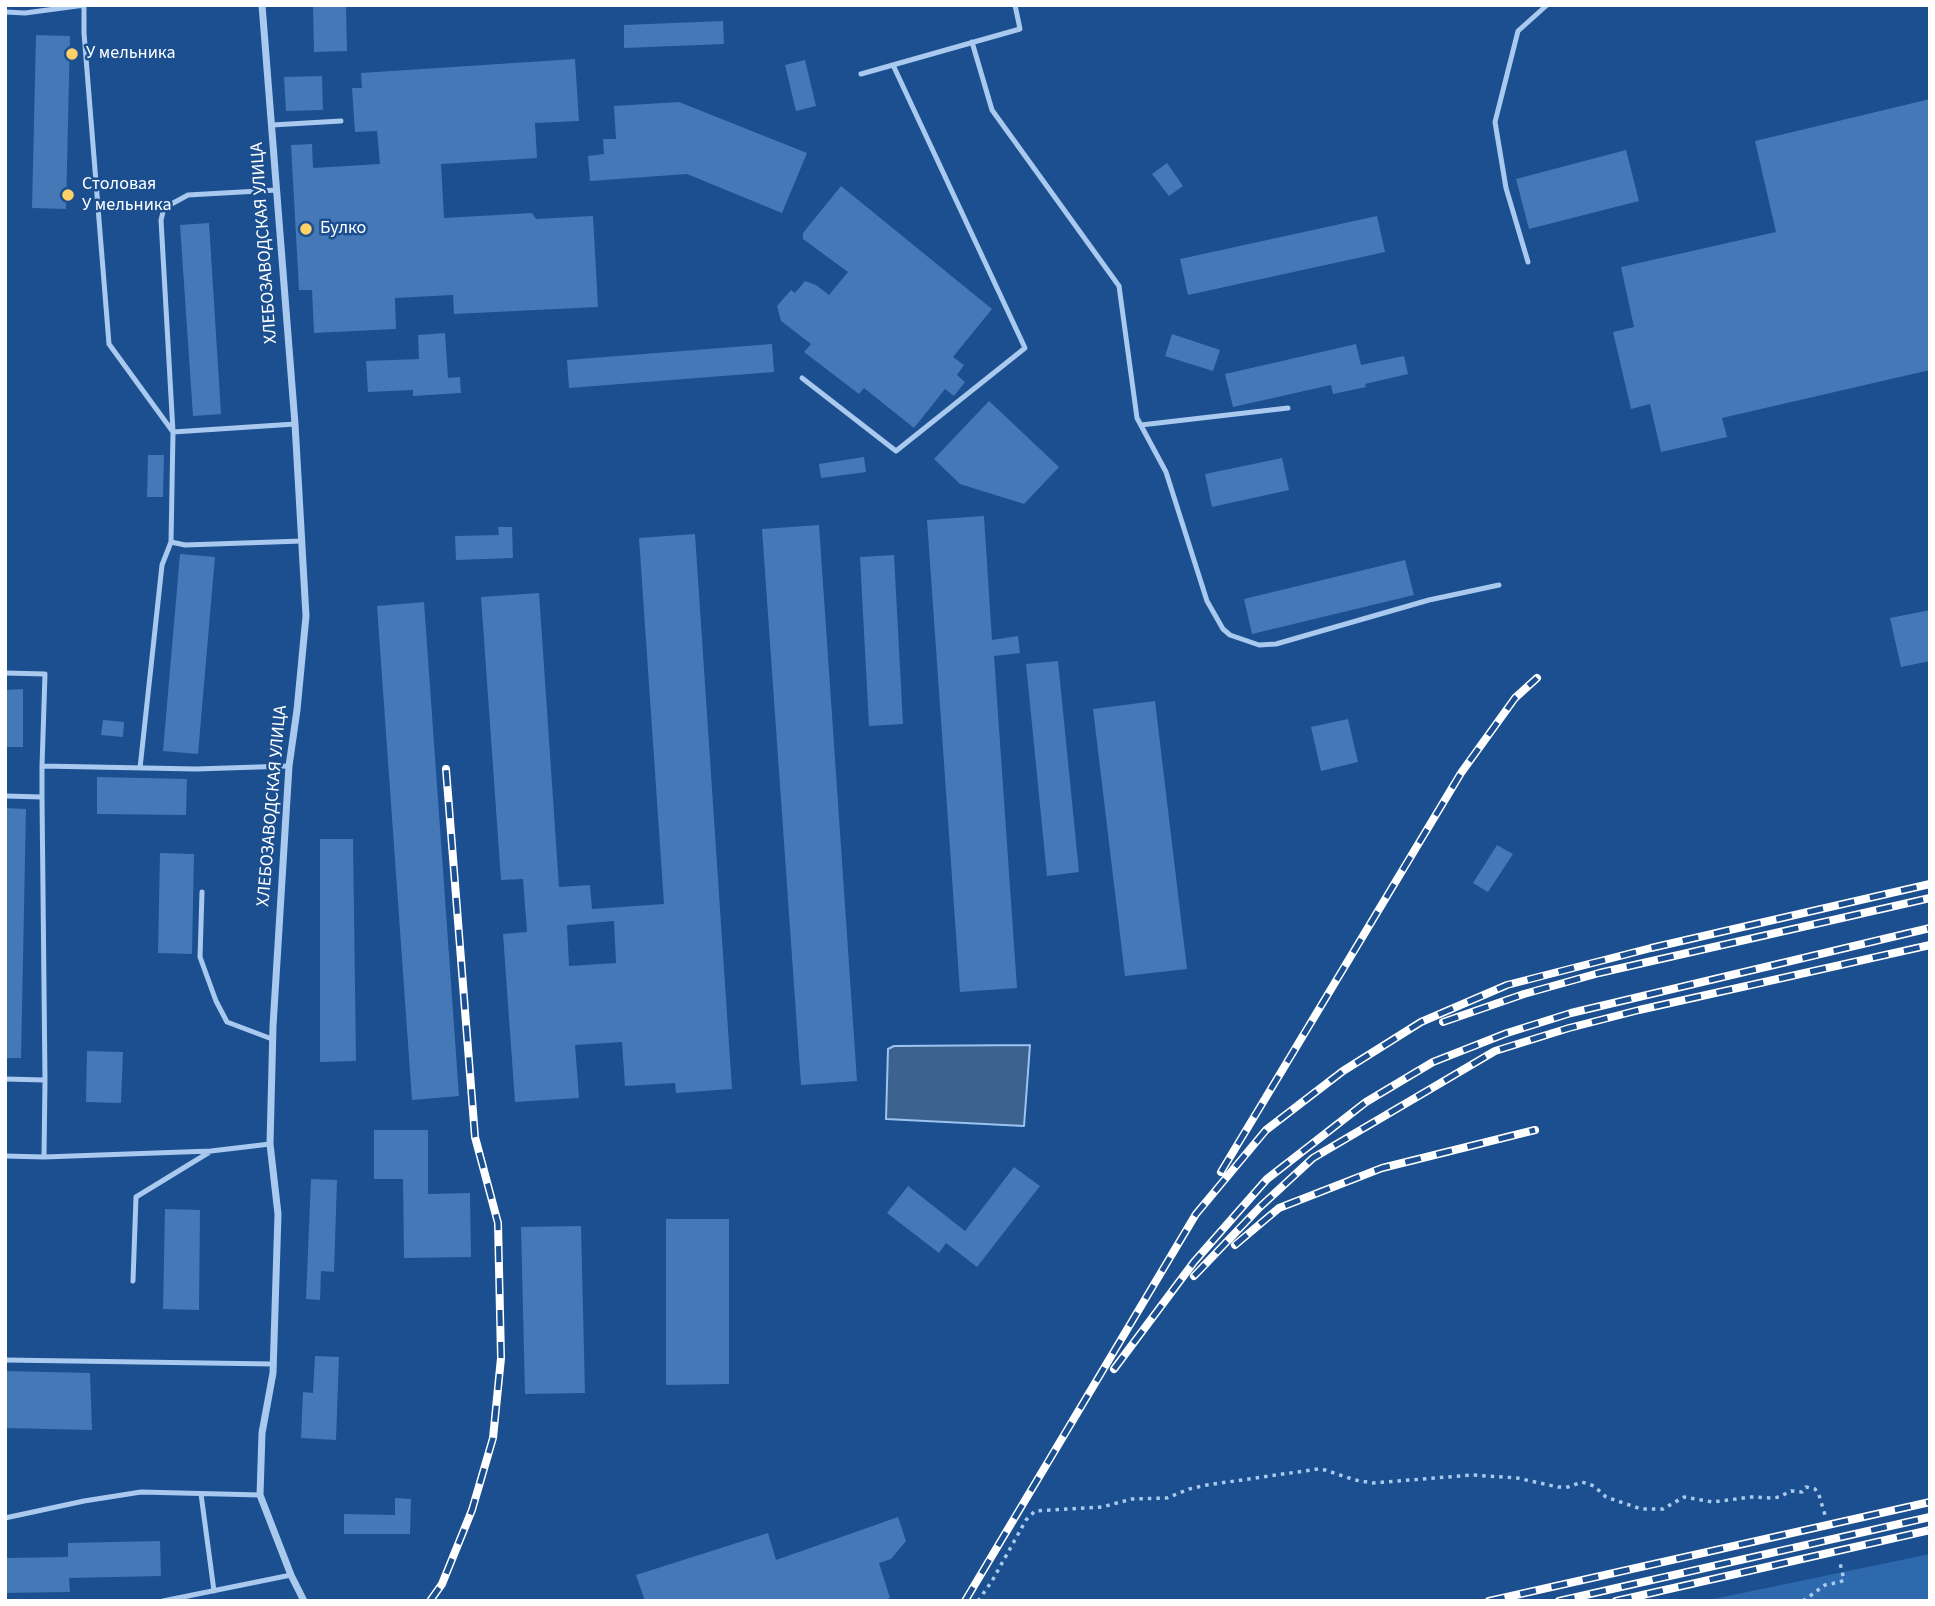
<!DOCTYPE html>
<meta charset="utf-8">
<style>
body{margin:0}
#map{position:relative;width:1935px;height:1606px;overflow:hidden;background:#1b4f8f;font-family:"Source Sans 3",sans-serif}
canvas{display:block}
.frame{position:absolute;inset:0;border:7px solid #fff;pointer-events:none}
</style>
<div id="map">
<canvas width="1935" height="1606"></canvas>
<div class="frame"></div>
</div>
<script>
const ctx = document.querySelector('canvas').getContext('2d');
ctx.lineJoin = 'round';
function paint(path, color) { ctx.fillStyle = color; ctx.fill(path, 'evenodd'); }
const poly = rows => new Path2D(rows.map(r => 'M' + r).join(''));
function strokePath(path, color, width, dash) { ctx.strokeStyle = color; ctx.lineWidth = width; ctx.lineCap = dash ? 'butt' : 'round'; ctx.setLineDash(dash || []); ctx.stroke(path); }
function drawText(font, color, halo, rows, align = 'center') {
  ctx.font = font + ' "Source Sans 3",sans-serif'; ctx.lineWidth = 5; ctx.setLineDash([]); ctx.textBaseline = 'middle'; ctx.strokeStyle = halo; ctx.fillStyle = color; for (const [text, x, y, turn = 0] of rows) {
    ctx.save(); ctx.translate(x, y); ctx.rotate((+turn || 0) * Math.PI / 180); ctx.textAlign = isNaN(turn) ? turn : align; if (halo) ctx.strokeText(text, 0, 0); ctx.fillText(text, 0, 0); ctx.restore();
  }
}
paint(poly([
 [1930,1554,1930,1601,1704,1601]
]), '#2e69ad');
const water = poly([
 [1030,1045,1024,1126,886,1119,888,1049,894,1046,1030,1045]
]);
paint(water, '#3c6290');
strokePath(water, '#9cc4f0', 2);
paint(poly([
 [313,5,346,5,347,51,314,52],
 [723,21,724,44,624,48,624,25],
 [36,35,70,36,66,209,32,208],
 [575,59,579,121,535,123,537,158,441,164,444,218,532,213,536,219,593,216,598,307,454,314,453,295,395,298,396,329,314,333,312,290,299,290,291,145,312,144,313,168,380,164,377,131,355,132,352,88,362,88,361,73],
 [805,60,816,106,796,111,785,65],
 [322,76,323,110,286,111,284,77],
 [1930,99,1930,370,1722,418,1727,437,1661,452,1650,404,1631,409,1613,332,1634,327,1621,267,1776,232,1755,141],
 [679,102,807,153,782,213,687,174,590,181,588,156,604,154,603,139,616,139,614,106],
 [1626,150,1639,201,1529,229,1516,179],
 [1167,163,1183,186,1169,196,1152,174],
 [841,186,992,309,953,357,964,365,957,375,965,382,954,396,945,389,914,428,864,388,859,394,804,352,811,344,781,321,777,306,791,290,795,293,805,281,816,285,829,295,848,272,803,239,803,233],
 [1377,216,1385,252,1188,295,1180,259],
 [209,223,221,414,193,416,180,225],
 [445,333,448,378,460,377,461,393,413,396,413,390,368,392,366,361,419,359,418,335],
 [1172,334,1220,350,1213,371,1165,356],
 [772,344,774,372,569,388,567,360],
 [1356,344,1361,365,1404,356,1408,374,1365,384,1366,387,1333,394,1331,385,1233,407,1225,374],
 [989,401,1059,467,1024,504,960,484,934,459],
 [148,455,164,455,163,497,147,497],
 [864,457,866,472,821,478,819,464],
 [1282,458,1289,490,1212,507,1205,474],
 [984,516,992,640,1018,636,1020,653,994,656,1017,988,960,992,927,520],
 [819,525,857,1081,801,1085,762,529],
 [498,527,512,527,513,558,456,560,455,536,499,535],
 [695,534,732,1089,676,1093,675,1083,625,1086,622,1042,575,1045,579,1098,515,1102,503,934,527,932,523,879,501,880,481,597,539,593,559,887,590,885,592,909,664,904,639,538],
 [614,921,616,963,569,966,567,925],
 [180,554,215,557,198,754,163,751],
 [894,555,903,724,869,726,860,557],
 [1405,560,1414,595,1252,634,1244,599],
 [424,602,459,1096,412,1100,377,606],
 [1930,610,1930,661,1901,667,1890,618],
 [1058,661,1079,872,1047,876,1026,664],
 [23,689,23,747,5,747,5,690],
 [1155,701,1187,969,1125,976,1093,709],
 [1348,719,1358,762,1321,771,1311,727],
 [103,720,124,722,123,737,101,735],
 [97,777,187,779,186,815,97,814],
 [5,808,26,809,21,1058,5,1058],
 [320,839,353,839,356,1061,320,1062],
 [1497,845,1513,854,1488,892,1473,883],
 [160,853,194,854,192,954,158,953],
 [87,1051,123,1052,121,1103,86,1102],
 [374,1130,428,1130,428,1194,470,1193,471,1257,404,1258,403,1179,374,1179],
 [1014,1167,1040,1186,977,1267,946,1243,939,1253,887,1213,908,1186,965,1231],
 [311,1179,337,1180,334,1272,321,1271,320,1300,306,1299],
 [165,1209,200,1210,199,1310,163,1309],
 [666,1219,729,1219,729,1384,666,1385],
 [581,1226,585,1393,525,1394,521,1227],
 [315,1356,339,1357,336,1440,301,1438,303,1392,313,1393],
 [5,1371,90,1373,92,1430,5,1428],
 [395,1498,411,1499,410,1534,344,1534,344,1514,395,1515],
 [898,1517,906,1541,891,1559,879,1563,890,1598,883,1601,645,1601,636,1575,768,1533,776,1560],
 [160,1541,161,1576,69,1578,70,1592,5,1593,5,1558,68,1557,68,1543]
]), '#4478b7');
strokePath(poly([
 [978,1601,992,1581,1026,1520,1035,1511,1102,1507,1132,1499,1167,1498,1189,1489,1207,1485,1318,1469,1325,1470,1355,1480,1373,1483,1472,1475,1517,1478,1558,1487,1568,1487,1582,1482,1594,1486,1606,1497,1641,1509,1663,1509,1684,1497,1713,1502,1751,1497,1773,1498,1779,1497,1791,1491,1802,1492,1806,1487,1815,1489,1819,1495,1825,1515],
 [1803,1601,1825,1585,1840,1582,1844,1580,1840,1563]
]), '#a9c9ee', 3.5, [3.5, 5]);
strokePath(poly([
 [84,5,84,33,109,344,173,432,295,424],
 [5,12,25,13,85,5],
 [972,42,992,110,1119,286,1137,418,1166,472,1207,601,1223,629,1230,635,1259,645,1276,644,1429,600,1499,585],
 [861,74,1020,29,1015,5],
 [272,125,341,121],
 [1528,262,1506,188,1495,122,1518,31,1547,5],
 [802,378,896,451,1025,348,893,65],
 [1141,425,1288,408],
 [171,542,185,545,302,541],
 [5,673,45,674,42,766],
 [140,768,162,565,171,542,173,432,161,220,164,208,188,195,277,190],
 [5,796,42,797,42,766,196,769,289,766],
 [42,797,45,1080],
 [202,892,200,957,216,1001,227,1022,272,1039],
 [5,1079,45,1080,44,1157],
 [5,1156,44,1157,211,1151,270,1144],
 [133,1281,136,1197,208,1153],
 [5,1360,273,1364],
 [201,1494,214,1591],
 [5,1518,84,1501,141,1492,260,1495],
 [163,1601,291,1575]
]), '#a9c9ee', 5);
strokePath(poly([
 [262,5,295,424,306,616,297,710,289,766,273,1026,270,1144,278,1214,273,1373,262,1433,260,1495,291,1575,304,1601]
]), '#a9c9ee', 7);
const rail = poly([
 [1443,1022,1524,994,1599,973,1930,898],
 [1221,1172,1461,773,1515,698,1537,678],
 [1235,1245,1279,1208,1382,1168,1535,1130],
 [1194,1276,1260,1207,1313,1158,1495,1051,1569,1028,1639,1010,1930,945],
 [1114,1369,1194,1262,1267,1179,1366,1102,1433,1062,1507,1033,1571,1013,1930,928],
 [430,1601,442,1584,472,1510,493,1438,501,1358,498,1223,475,1137,446,769],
 [965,1601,1196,1214,1266,1130,1343,1071,1421,1022,1507,985,1651,948,1930,884],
 [1489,1601,1930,1502],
 [1559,1601,1930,1517],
 [1616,1601,1930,1530]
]);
strokePath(rail, '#fff', 8);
strokePath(rail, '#1b4f8f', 5, [16]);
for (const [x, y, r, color] of [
 [72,54,7,"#ffd166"],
 [68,195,7,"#ffd166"],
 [306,229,7,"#ffd166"]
]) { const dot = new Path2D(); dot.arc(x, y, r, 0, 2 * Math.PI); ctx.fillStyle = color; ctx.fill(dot); strokePath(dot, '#1b4f8f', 2.5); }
drawText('18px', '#fff', '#1b4f8f', [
 ["У мельника",86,54],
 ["Столовая",82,185],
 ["У мельника",82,206],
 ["Булко",320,229]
], 'left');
drawText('18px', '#fff', '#1b4f8f', [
 ["ХЛЕБОЗАВОДСКАЯ УЛИЦА",265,243,-94],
 ["ХЛЕБОЗАВОДСКАЯ УЛИЦА",273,806,-85]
]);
</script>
